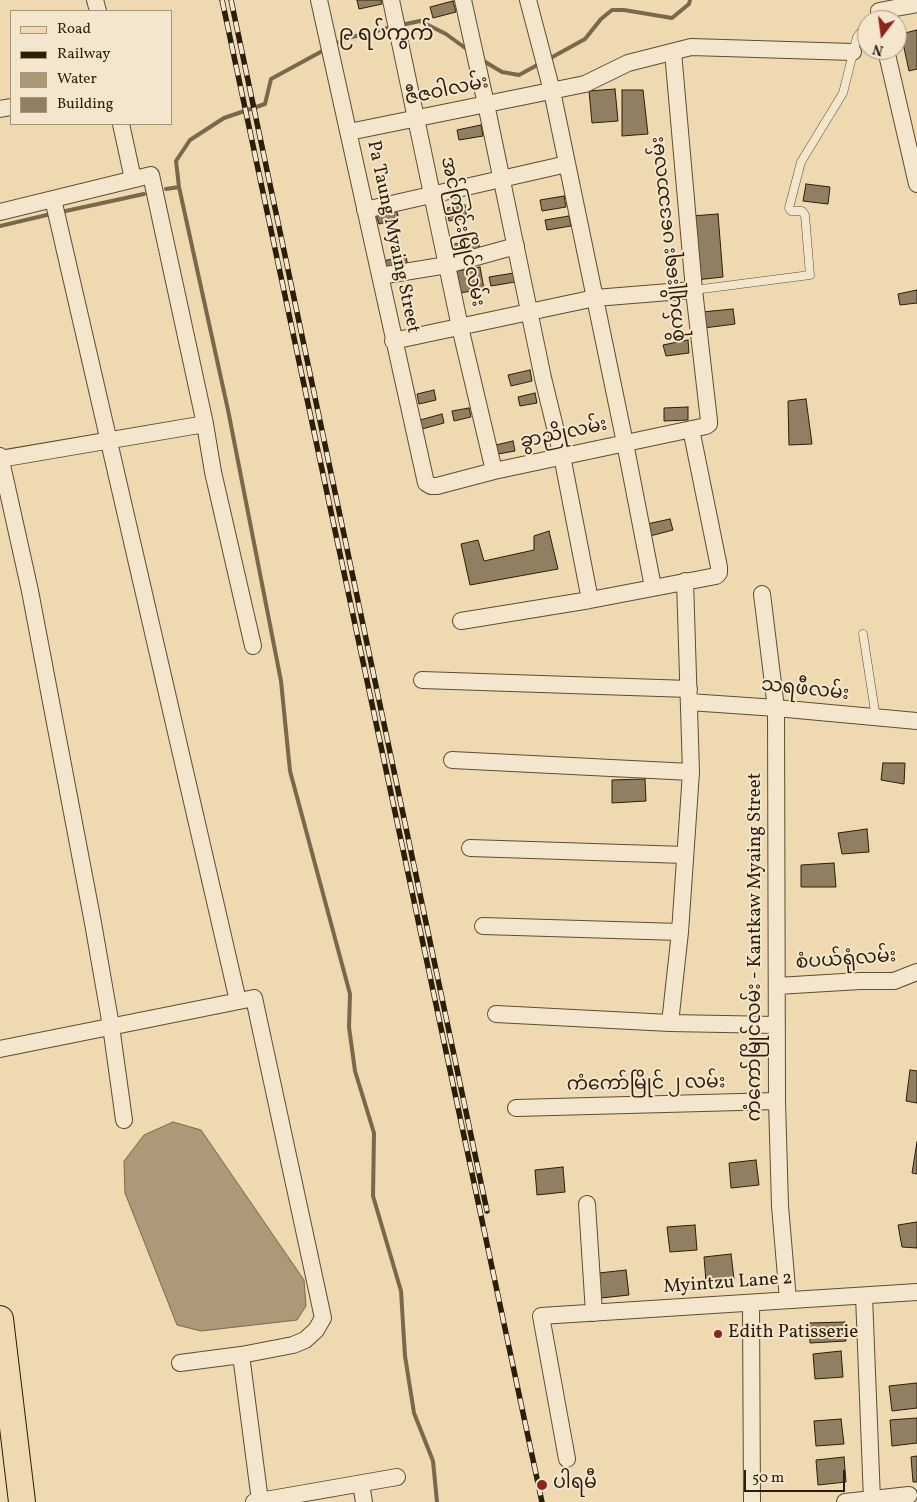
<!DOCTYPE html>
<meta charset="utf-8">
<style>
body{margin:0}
#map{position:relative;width:917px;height:1502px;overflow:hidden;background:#eed9b1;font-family:Vollkorn,serif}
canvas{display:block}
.legend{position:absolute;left:10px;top:10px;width:162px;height:115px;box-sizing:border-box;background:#f4e6cc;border:1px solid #a4967e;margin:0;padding:6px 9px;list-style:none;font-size:15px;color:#2c1e0a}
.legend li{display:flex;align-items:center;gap:10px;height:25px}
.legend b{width:25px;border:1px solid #a4967e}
.north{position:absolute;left:857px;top:10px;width:50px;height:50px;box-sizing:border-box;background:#f4e6cc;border:1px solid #a4967e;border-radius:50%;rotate:195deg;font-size:14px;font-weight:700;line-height:20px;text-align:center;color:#2c1e0a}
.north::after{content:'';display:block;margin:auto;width:18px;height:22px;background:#8f2418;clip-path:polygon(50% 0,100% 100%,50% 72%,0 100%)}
.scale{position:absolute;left:744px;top:1470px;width:101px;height:22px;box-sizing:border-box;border:2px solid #2c1e0a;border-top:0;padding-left:6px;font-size:15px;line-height:18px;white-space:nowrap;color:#2c1e0a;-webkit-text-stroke:4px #f4e6cc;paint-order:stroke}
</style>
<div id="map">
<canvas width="917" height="1502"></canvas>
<ul class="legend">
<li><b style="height:6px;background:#eed9b1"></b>Road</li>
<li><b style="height:6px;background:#2c1e0a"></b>Railway</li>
<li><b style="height:14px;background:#ac9978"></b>Water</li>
<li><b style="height:14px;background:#917f61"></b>Building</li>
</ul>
<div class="north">N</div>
<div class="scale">50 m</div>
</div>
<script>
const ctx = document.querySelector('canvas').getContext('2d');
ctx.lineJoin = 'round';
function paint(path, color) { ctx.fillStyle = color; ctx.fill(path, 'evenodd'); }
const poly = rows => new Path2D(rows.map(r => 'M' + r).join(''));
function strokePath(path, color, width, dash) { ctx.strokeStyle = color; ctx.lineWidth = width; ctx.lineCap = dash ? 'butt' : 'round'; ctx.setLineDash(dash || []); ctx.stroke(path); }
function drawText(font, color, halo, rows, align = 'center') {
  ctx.font = font + ' Vollkorn,"Noto Sans Myanmar",serif'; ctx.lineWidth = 4; ctx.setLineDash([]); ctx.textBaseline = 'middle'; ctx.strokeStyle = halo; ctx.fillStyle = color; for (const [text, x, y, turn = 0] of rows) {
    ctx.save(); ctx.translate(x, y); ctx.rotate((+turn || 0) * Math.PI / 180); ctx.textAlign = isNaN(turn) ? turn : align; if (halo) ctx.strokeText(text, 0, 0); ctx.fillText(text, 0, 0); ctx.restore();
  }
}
const water = poly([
 [173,1122,201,1130,304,1280,306,1306,297,1320,201,1331,177,1325,125,1193,124,1161,144,1135,173,1122]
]);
paint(water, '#ac9978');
strokePath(water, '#79684c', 1);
strokePath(poly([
 [401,25,420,21,446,34,468,50],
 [334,44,348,38,392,27],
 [326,49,271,79,265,104,224,118,190,140,176,161,179,187,228,410,281,681,290,771,350,994,349,1027,355,1071,374,1133,373,1196,401,1291,405,1356,414,1413,433,1461,437,1502],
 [482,60,502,72,519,75,541,63],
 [547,60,585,39,601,19,612,10,624,10,672,18,689,4,690,0],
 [166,189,179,187],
 [61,212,144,194],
 [0,226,51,214]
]), '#79684c', 4);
const building = poly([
 [357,0,381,0,382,4,359,9,357,0],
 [453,1,456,12,433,18,430,7,453,1],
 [917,30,917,69,909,71,901,34,917,30],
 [615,89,618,121,592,123,589,91,615,89],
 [622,90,643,90,648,134,622,136,622,90],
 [481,125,483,136,459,140,457,130,481,125],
 [806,184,830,187,828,204,803,201,806,184],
 [564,196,566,207,542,211,540,200,564,196],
 [465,205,467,218,449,221,447,208,465,205],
 [396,209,399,219,379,224,376,214,396,209],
 [718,214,723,277,696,280,691,216,718,214],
 [569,216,571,226,547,230,545,220,569,216],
 [478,240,480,251,456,255,454,244,478,240],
 [406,256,408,267,386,273,383,261,406,256],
 [480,267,484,289,460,293,457,271,480,267],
 [514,273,515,282,491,286,489,277,514,273],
 [917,290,917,303,900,305,898,294,917,290],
 [733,309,735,324,704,328,702,312,733,309],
 [688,340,689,353,666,356,663,345,688,340],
 [530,370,532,381,511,386,508,375,530,370],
 [434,390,436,400,419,404,417,394,434,390],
 [535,393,537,403,520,406,518,397,535,393],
 [806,399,812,444,789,445,788,401,806,399],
 [688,407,688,420,664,421,664,408,688,407],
 [469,408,471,417,454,421,452,411,469,408],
 [442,414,444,423,422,429,420,420,442,414],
 [513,441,515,451,498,454,496,445,513,441],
 [670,519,673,530,650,536,647,524,670,519],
 [549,531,558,569,470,585,461,544,478,540,484,561,534,550,534,536,549,531],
 [883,763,905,763,904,784,881,780,883,763],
 [645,779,646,801,612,803,612,780,645,779],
 [867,829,869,852,842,854,838,833,867,829],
 [834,863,836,887,801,887,801,865,834,863],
 [910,1070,917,1071,917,1103,906,1101,910,1070],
 [917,1142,917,1174,912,1173,917,1142],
 [756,1160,759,1185,731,1188,729,1163,756,1160],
 [563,1167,565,1192,537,1195,535,1170,563,1167],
 [917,1222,917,1248,902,1247,898,1225,917,1222],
 [695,1225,697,1250,670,1252,667,1227,695,1225],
 [731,1254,734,1279,706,1282,704,1257,731,1254],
 [626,1270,629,1295,601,1298,599,1273,626,1270],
 [845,1322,846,1341,810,1343,809,1323,845,1322],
 [841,1351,843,1377,815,1379,813,1354,841,1351],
 [917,1383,917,1408,892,1411,889,1386,917,1383],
 [917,1418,917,1443,892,1446,890,1420,917,1418],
 [841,1419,844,1444,816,1446,814,1421,841,1419],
 [917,1456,917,1482,913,1482,911,1457,917,1456],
 [844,1457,846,1482,818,1485,816,1460,844,1457]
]);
paint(building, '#917f61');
strokePath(building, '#2c1e0a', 1);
const lane = poly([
 [694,290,810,275,805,215,802,211,791,211,789,208,801,162,843,93,857,37,867,24],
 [863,634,876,718]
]);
const street = poly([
 [95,0,98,11],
 [319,0,426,483,431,486,437,486,494,471,706,426,709,424,709,421,694,290,673,52],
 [391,0,460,327,494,471],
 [463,0,486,104,543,378,562,456,590,600],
 [528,0,552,91,625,443,653,587],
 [879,11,917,4],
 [886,50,917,184],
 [0,109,11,107],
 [121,124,133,179],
 [349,132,585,84,628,63,691,47,853,52],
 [53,199,238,1001],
 [365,210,567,164],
 [0,212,151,175,205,424,213,472,253,646],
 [380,276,447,265,516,246],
 [393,341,595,298,694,290],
 [0,456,30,591,93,923,111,1026,124,1120],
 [0,459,205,424],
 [762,594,776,708,777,1101,780,1206,788,1300],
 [461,621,590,600,716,576,719,573,719,567,691,429],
 [422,680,689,689],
 [689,702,776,708,917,721],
 [452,760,691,772],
 [470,848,685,855],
 [483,926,680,932],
 [777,986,860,981,894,981,917,972],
 [496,1014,670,1023,776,1025],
 [670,1023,680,932,691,772,685,581],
 [0,1049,254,998,323,1318,316,1330,305,1340,293,1345,241,1355,180,1363],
 [516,1108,777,1101],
 [587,1204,594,1313],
 [864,1296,872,1500],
 [751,1303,752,1502],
 [241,1355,260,1501],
 [567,1459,541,1316,917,1292],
 [361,1484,364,1502],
 [254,1502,397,1477],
 [845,1502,909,1495]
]);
const primary = poly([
 [0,1319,22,1502]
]);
strokePath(lane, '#5c4d34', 9);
strokePath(street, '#5c4d34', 18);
strokePath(primary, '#2c1e0a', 28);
strokePath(lane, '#f4e6cc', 8);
strokePath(street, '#f4e6cc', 16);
strokePath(primary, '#eed9b1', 26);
const rail = poly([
 [222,0,542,1502],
 [231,0,487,1211]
]);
strokePath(rail, '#2c1e0a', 5.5);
strokePath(rail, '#f4e6cc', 4, [11]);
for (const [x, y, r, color] of [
 [718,1334,5,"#8f2418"],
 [542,1485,6,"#8f2418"]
]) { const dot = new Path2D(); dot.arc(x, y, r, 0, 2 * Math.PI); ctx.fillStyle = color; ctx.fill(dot); strokePath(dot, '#f4e6cc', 2); }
drawText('19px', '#2c1e0a', '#f4e6cc', [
 ["ဇီဇဝါလမ်း",447,92,-12],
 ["အင်ကြင်းမြိုင်လမ်း",461,232,78],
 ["Pa Taung Myaing Street",392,237,78],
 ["စိုက်ပျိုးရေး ပဒေသာလမ်း",670,239,-96],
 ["ခွာညိုလမ်း",564,435,-12],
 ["သရဖီလမ်း",805,691,6],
 ["ကံကော်မြိုင်လမ်း - Kantkaw Myaing Street",757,947,-90],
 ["စံပယ်ရုံလမ်း",846,961,-4],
 ["ကံကော်မြိုင် ၂ လမ်း",646,1085,-1],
 ["Myintzu Lane 2",728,1284,-4]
]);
drawText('19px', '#2c1e0a', '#f4e6cc', [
 ["Edith Patisserie",728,1334],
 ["ပါရမီ",553,1485]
], 'left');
drawText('21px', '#2c1e0a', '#f4e6cc', [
 ["၉ ရပ်ကွက်",386,36]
]);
</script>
